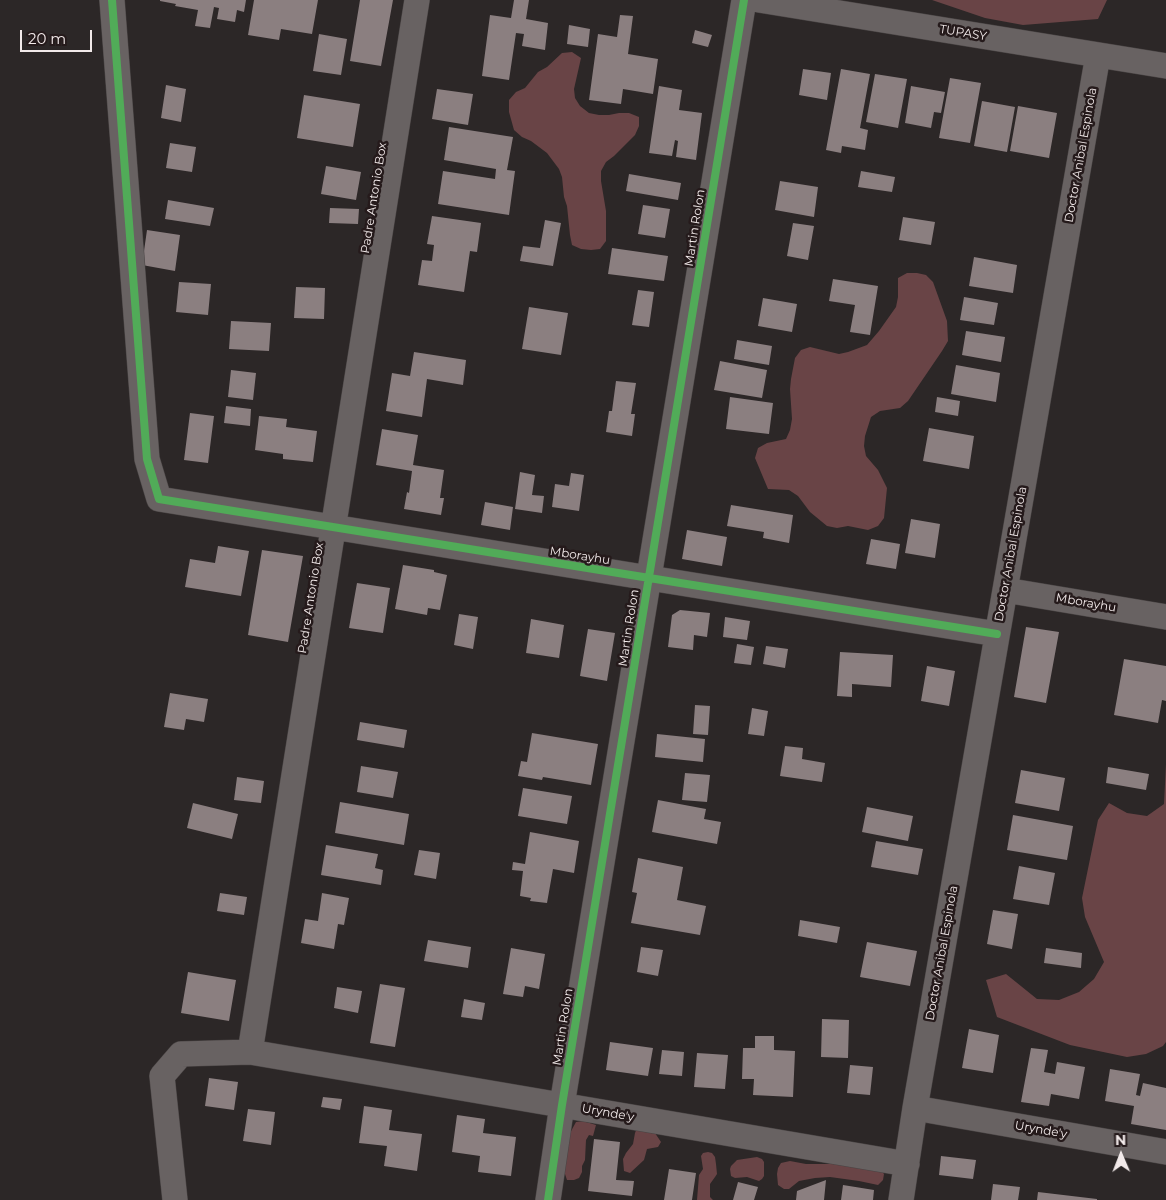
<!DOCTYPE html>
<style>
body{margin:0}
#map{position:relative;width:1166px;height:1200px;overflow:hidden;background:#2c2727;font-family:Montserrat,sans-serif}
canvas{display:block}
.north{position:absolute;left:1096px;top:1130px;width:50px;height:50px;-webkit-text-stroke:4px #251a1b;paint-order:stroke;rotate:359deg;font-size:14px;font-weight:700;line-height:20px;text-align:center;color:#f2eaea}
.north::after{content:'';display:block;margin:auto;width:18px;height:22px;background:#f2eaea;clip-path:polygon(50% 0,100% 100%,50% 72%,0 100%)}
.scale{position:absolute;left:20px;top:30px;width:72px;height:22px;box-sizing:border-box;border:2px solid #f2eaea;border-top:0;padding-left:6px;font-size:15px;line-height:18px;white-space:nowrap;color:#f2eaea;-webkit-text-stroke:4px #251a1b;paint-order:stroke}
</style>
<div id="map">
<canvas width="1166" height="1200"></canvas>
<div class="north">N</div>
<div class="scale">20 m</div>
</div>
<script>
const ctx = document.querySelector('canvas').getContext('2d');
ctx.lineJoin = 'round';
function paint(path, color) { ctx.fillStyle = color; ctx.fill(path, 'evenodd'); }
const poly = rows => new Path2D(rows.map(r => 'M' + r).join(''));
function strokePath(path, color, width, dash) { ctx.strokeStyle = color; ctx.lineWidth = width; ctx.lineCap = dash ? 'butt' : 'round'; ctx.setLineDash(dash || []); ctx.stroke(path); }
function drawText(font, color, halo, rows, align = 'center') {
  ctx.font = font + ' Montserrat,sans-serif'; ctx.lineWidth = 5; ctx.setLineDash([]); ctx.textBaseline = 'middle'; ctx.strokeStyle = halo; ctx.fillStyle = color; for (const [text, x, y, turn = 0] of rows) {
    ctx.save(); ctx.translate(x, y); ctx.rotate((+turn || 0) * Math.PI / 180); ctx.textAlign = isNaN(turn) ? turn : align; if (halo) ctx.strokeText(text, 0, 0); ctx.fillText(text, 0, 0); ctx.restore();
  }
}
paint(poly([
 [932,0,1107,0,1098,19,1023,25,985,18],
 [572,52,581,58,574,89,575,98,580,106,589,113,599,115,609,115,619,113,629,113,639,117,639,126,635,135,614,156,606,162,601,171,601,181,606,211,606,241,600,249,591,250,581,249,572,245,570,235,567,206,564,197,562,177,559,169,547,153,531,141,522,137,514,130,509,112,509,100,516,92,525,88,538,72,547,67,562,53],
 [907,273,917,273,926,275,933,282,947,321,948,341,942,351,908,401,900,408,880,411,871,417,865,436,864,446,866,456,878,470,887,488,884,518,878,526,868,530,848,526,837,528,827,526,810,512,798,496,789,490,768,489,755,458,758,448,767,443,786,439,790,430,792,419,790,389,791,379,795,358,801,350,810,347,839,354,848,352,867,345,879,331,896,307,898,297,898,278],
 [1166,764,1166,1042,1163,1046,1146,1054,1127,1057,1070,1045,997,1017,986,980,1006,974,1037,999,1059,1000,1079,992,1094,979,1104,962,1085,917,1082,898,1098,820,1109,803,1127,813,1147,816,1164,804],
 [583,1121,596,1125,593,1136,589,1135,586,1140,585,1160,582,1166,582,1172,579,1178,574,1180,567,1180,565,1174,565,1159,570,1133,576,1122],
 [637,1128,655,1133,661,1142,658,1147,647,1149,644,1160,630,1173,624,1171,623,1159,626,1153,633,1144,635,1133],
 [708,1152,712,1153,715,1157,716,1164,717,1174,715,1177,710,1184,710,1197,713,1200,697,1200,699,1175,703,1169,701,1156,703,1153],
 [757,1157,762,1159,764,1162,764,1176,762,1179,759,1181,747,1177,735,1178,731,1176,730,1169,731,1166,737,1160],
 [790,1161,806,1164,835,1164,880,1169,884,1174,883,1180,878,1185,859,1181,830,1177,815,1178,799,1181,789,1189,784,1189,778,1185,777,1174,778,1168,781,1163]
]), '#694446');
paint(poly([
 [160,0,246,0,244,12,237,10,235,22,217,19,219,8,214,7,210,28,195,26,198,10,175,6,176,4,160,1],
 [254,0,318,0,312,34,281,29,279,40,248,35],
 [360,0,393,0,381,66,350,61],
 [514,0,529,0,526,19,548,23,545,50,522,46,524,34,516,33,509,80,482,76,490,15,511,18],
 [620,15,633,16,628,54,658,59,653,94,623,89,621,104,589,100,598,34,617,37],
 [569,25,590,29,588,47,567,44],
 [695,30,712,35,708,47,692,43],
 [319,34,347,39,341,75,313,71],
 [803,69,831,73,827,100,799,95],
 [841,69,870,74,860,128,868,130,865,150,842,146,841,153,826,150],
 [875,74,907,79,898,128,866,122],
 [950,78,981,83,970,143,939,138],
 [166,85,186,89,181,122,161,118],
 [659,86,682,90,679,110,702,113,696,160,676,157,678,141,675,140,672,156,649,153],
 [911,86,945,92,941,113,934,112,931,128,905,123],
 [437,89,473,94,468,125,432,119],
 [304,95,360,104,353,147,297,138],
 [982,101,1015,107,1007,152,974,146],
 [1018,106,1057,113,1049,158,1010,151],
 [449,127,513,137,507,170,515,171,509,215,438,204,443,171,495,179,496,169,444,160],
 [170,143,196,147,192,172,166,168],
 [326,166,361,172,356,200,321,194],
 [861,171,895,177,892,192,858,187],
 [629,174,681,183,678,200,626,191],
 [780,181,818,187,814,217,775,210],
 [168,200,214,208,210,226,165,219],
 [643,205,670,209,665,238,638,234],
 [330,208,359,209,358,224,329,223],
 [432,216,481,223,477,252,470,251,464,292,418,285,422,260,432,261,434,245,427,244],
 [903,217,935,222,931,245,899,240],
 [545,220,561,223,553,266,520,261,523,246,540,248],
 [793,223,814,226,808,260,787,256],
 [147,230,180,235,175,271,142,265],
 [612,248,668,256,664,281,608,274],
 [974,257,1017,265,1013,293,969,286],
 [833,279,878,286,870,335,850,332,855,305,829,301],
 [179,282,211,284,208,315,176,312],
 [296,287,325,288,324,319,294,318],
 [638,290,654,292,649,327,632,325],
 [964,297,998,303,994,325,960,320],
 [763,298,797,304,792,332,758,326],
 [529,307,568,313,561,355,522,349],
 [231,321,271,323,269,351,229,349],
 [966,331,1005,337,1001,362,962,355],
 [737,340,772,346,769,365,734,359],
 [414,352,466,360,463,385,427,379,422,417,386,411,392,373,410,376],
 [720,361,767,370,762,398,714,390],
 [956,365,1000,373,996,402,951,394],
 [231,370,256,373,253,400,228,397],
 [616,381,636,383,631,414,635,414,632,436,606,432,609,411,612,411],
 [730,397,773,403,769,434,726,429],
 [937,397,960,401,958,416,935,412],
 [226,406,251,409,250,426,224,423],
 [190,413,214,416,208,463,184,460],
 [259,416,287,419,286,427,317,431,313,462,283,459,283,454,255,450],
 [929,428,974,436,969,469,923,461],
 [382,429,418,435,413,465,444,470,440,498,444,498,441,515,404,509,407,492,409,493,412,471,376,465],
 [520,472,535,475,532,495,544,496,542,513,515,509],
 [571,473,584,475,579,511,552,507,555,484,569,486],
 [485,502,513,507,510,530,481,525],
 [731,505,793,515,789,543,763,538,764,532,727,526],
 [911,519,940,524,935,558,905,553],
 [687,530,727,537,722,566,682,559],
 [871,539,900,544,896,569,866,564],
 [218,546,249,551,241,596,185,587,190,559,215,563],
 [262,550,303,556,288,642,248,635],
 [403,565,434,570,434,572,447,575,440,610,428,608,427,615,395,609],
 [357,583,390,588,383,633,349,628],
 [680,610,710,613,707,637,694,635,693,650,668,647,672,615],
 [459,614,478,617,473,649,454,645],
 [725,617,750,621,747,640,723,637],
 [531,619,564,625,559,658,526,653],
 [1026,627,1059,632,1046,703,1014,697],
 [588,629,615,633,607,681,580,676],
 [737,644,754,647,751,665,734,663],
 [766,646,788,649,785,668,763,664],
 [840,652,893,655,891,687,852,684,852,697,837,696],
 [1124,659,1166,666,1166,701,1162,700,1158,723,1114,715],
 [927,666,955,671,949,706,921,701],
 [170,693,208,699,204,722,186,719,184,730,164,727],
 [695,705,710,706,708,735,693,734],
 [752,708,768,711,764,736,748,734],
 [360,722,407,730,404,748,357,740],
 [532,733,598,744,591,785,543,777,542,780,518,776,521,761,527,762],
 [657,734,705,739,703,762,655,757],
 [785,746,803,748,802,759,825,763,822,782,780,776],
 [361,766,398,772,393,798,357,792],
 [1108,767,1149,774,1146,790,1106,783],
 [1021,770,1065,778,1059,811,1015,803],
 [685,773,710,775,707,802,682,800],
 [237,777,264,781,261,803,234,800],
 [523,788,572,796,567,824,518,816],
 [658,800,706,809,704,819,721,822,717,844,652,832],
 [340,802,409,814,404,845,335,833],
 [193,803,238,814,232,839,187,828],
 [867,807,913,816,908,841,862,832],
 [1013,815,1073,826,1067,860,1007,850],
 [530,832,579,841,574,873,553,869,547,903,530,901,531,898,520,896,523,871,512,870,513,862,525,864],
 [876,841,923,849,918,875,871,867],
 [326,845,378,854,375,868,383,870,381,885,321,875],
 [419,850,440,853,436,879,414,875],
 [638,858,683,867,677,900,706,906,700,935,631,923,637,893,632,892],
 [1019,866,1055,873,1049,905,1013,899],
 [220,893,247,897,244,915,217,911],
 [322,893,349,898,344,925,338,924,334,949,301,943,305,919,318,921],
 [993,910,1018,914,1012,949,987,944],
 [800,920,840,927,837,943,798,936],
 [428,940,471,947,468,968,424,961],
 [867,942,917,951,910,986,860,977],
 [641,947,663,950,658,976,637,972],
 [511,948,545,954,539,989,525,986,523,997,503,994],
 [1046,948,1082,953,1081,968,1044,963],
 [188,972,236,980,229,1021,181,1013],
 [380,984,405,988,395,1047,370,1043],
 [337,987,362,991,358,1013,334,1008],
 [464,999,485,1003,482,1020,461,1017],
 [822,1019,849,1020,848,1058,821,1057],
 [969,1029,999,1035,993,1073,962,1068],
 [755,1036,774,1036,774,1050,795,1051,793,1097,753,1095,754,1079,742,1079,743,1048,755,1048],
 [610,1042,653,1048,648,1076,606,1070],
 [1031,1048,1048,1050,1044,1072,1055,1074,1057,1062,1085,1067,1079,1099,1051,1094,1049,1106,1021,1102],
 [662,1050,684,1052,682,1076,659,1074],
 [697,1053,728,1055,725,1089,694,1087],
 [850,1065,873,1067,870,1095,847,1093],
 [1110,1069,1140,1074,1136,1095,1140,1096,1143,1083,1166,1088,1166,1130,1131,1124,1134,1106,1105,1101],
 [209,1078,238,1082,234,1110,205,1106],
 [323,1097,342,1099,340,1110,321,1107],
 [364,1106,392,1110,389,1130,422,1134,417,1171,384,1166,387,1146,359,1143],
 [248,1109,275,1112,271,1145,243,1141],
 [457,1115,485,1119,483,1133,516,1137,511,1176,478,1172,480,1156,452,1152],
 [594,1139,620,1142,616,1180,634,1181,632,1196,588,1191],
 [941,1156,976,1160,973,1179,939,1175],
 [669,1169,696,1173,692,1200,664,1200],
 [826,1180,824,1200,796,1200,797,1191],
 [738,1182,758,1187,754,1200,733,1200],
 [993,1184,1020,1187,1018,1200,991,1200],
 [843,1185,874,1190,873,1200,841,1200],
 [1038,1192,1097,1199,1097,1200,1037,1200]
]), '#8b7f80');
const street = poly([
 [112,0,147,459,159,499,997,634],
 [759,0,1166,66],
 [1005,590,1166,617],
 [250,1052,417,0],
 [915,1108,1166,1152],
 [175,1200,162,1076,181,1054,250,1052,907,1164],
 [548,1200,562,1105,744,0],
 [901,1200,915,1108,1098,55]
]);
strokePath(street, '#494444', 26);
strokePath(street, '#686262', 25);
strokePath(poly([
 [112,0,147,459,159,499,997,634],
 [548,1200,562,1105,744,0]
]), '#51ab58', 8);
drawText('12px', '#f2eaea', '#251a1b', [
 ["TUPASY",963,33,9],
 ["Doctor Anibal Espinola",1081,155,-80],
 ["Padre Antonio Box",374,198,-81],
 ["Martin Rolon",695,228,-81],
 ["Doctor Anibal Espinola",1011,554,-80],
 ["Mborayhu",580,556,9],
 ["Padre Antonio Box",311,598,-81],
 ["Mborayhu",1086,603,10],
 ["Martin Rolon",629,628,-81],
 ["Doctor Anibal Espinola",942,953,-80],
 ["Martin Rolon",563,1027,-81],
 ["Urynde'y",608,1113,10],
 ["Urynde'y",1041,1130,10]
]);
</script>
